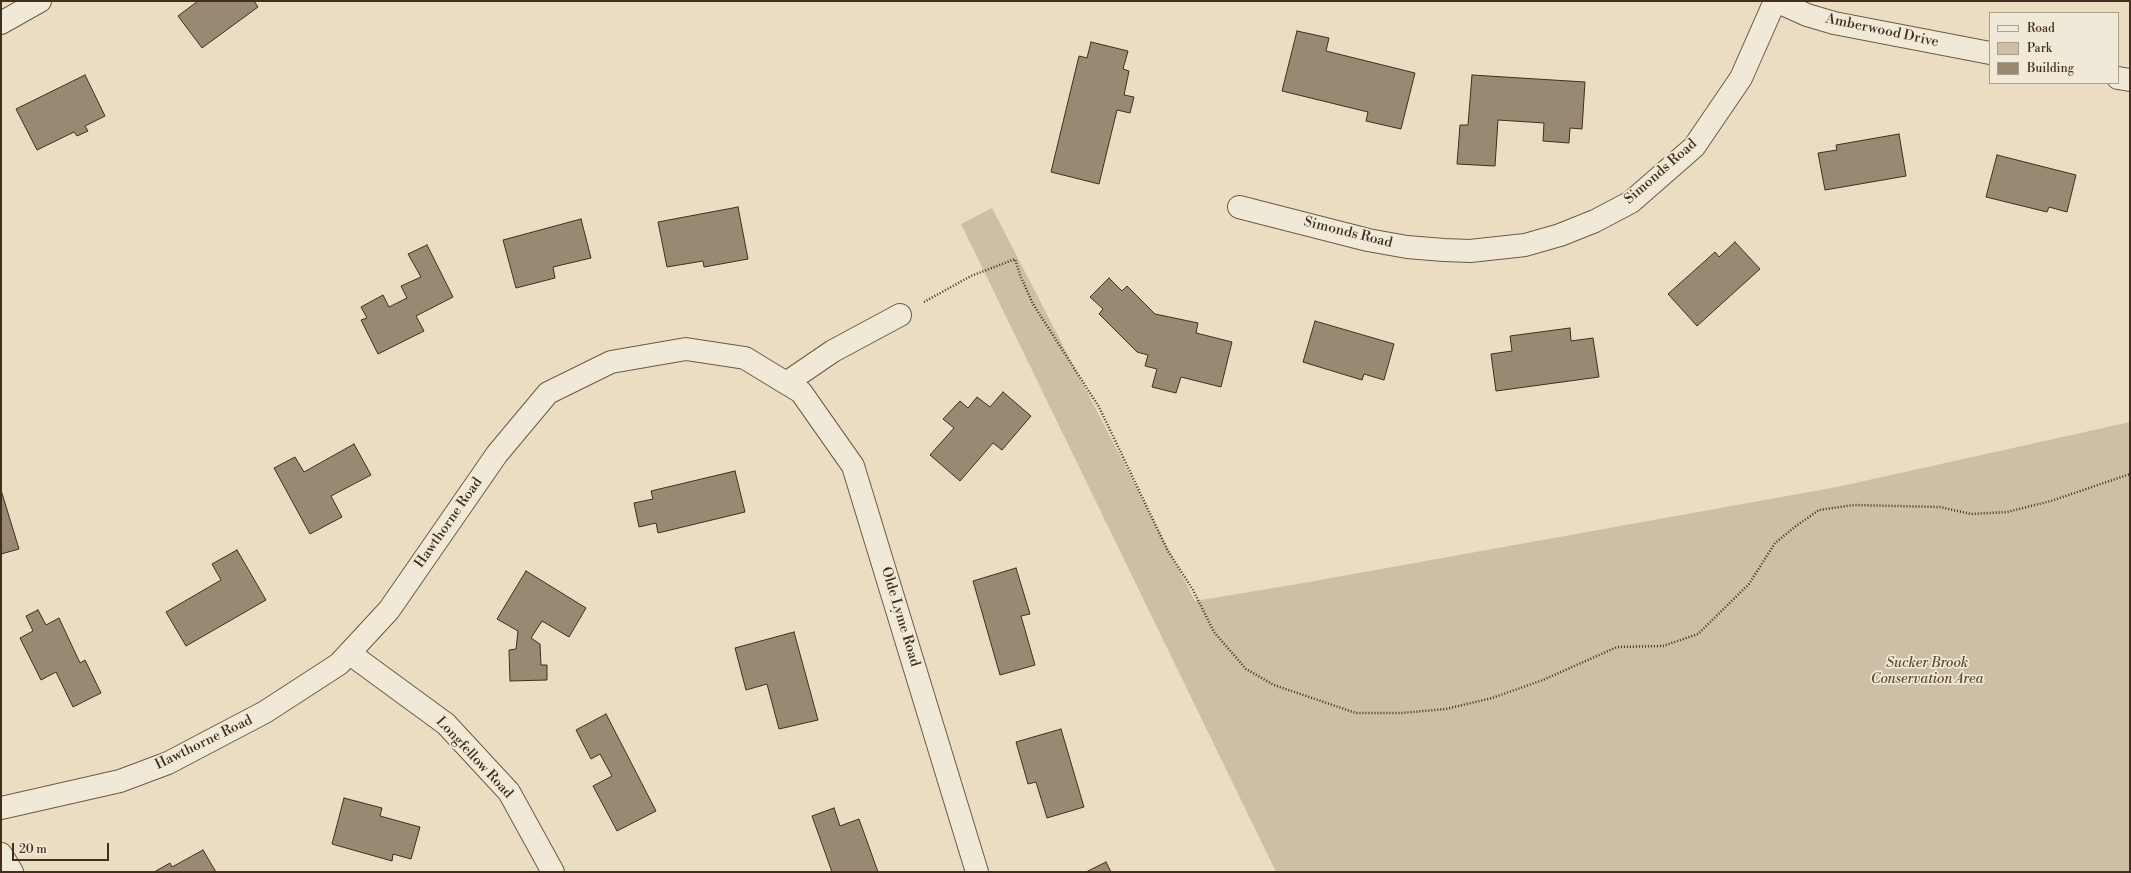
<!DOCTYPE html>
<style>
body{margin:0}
#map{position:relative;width:2131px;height:873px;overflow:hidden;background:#eaddc1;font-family:"Libre Bodoni",serif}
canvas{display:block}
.frame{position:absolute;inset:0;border:2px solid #412e1c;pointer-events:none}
.legend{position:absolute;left:1989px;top:12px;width:130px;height:72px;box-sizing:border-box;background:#f1e9d7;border:1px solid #ab9e8c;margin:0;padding:5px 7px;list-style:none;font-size:12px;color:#412e1c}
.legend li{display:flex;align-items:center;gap:8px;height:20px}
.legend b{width:20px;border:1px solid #ab9e8c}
.scale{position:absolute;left:12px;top:843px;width:97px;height:18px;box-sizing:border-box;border:2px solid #412e1c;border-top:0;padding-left:5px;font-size:12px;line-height:14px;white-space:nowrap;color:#412e1c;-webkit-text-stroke:3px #f1e9d7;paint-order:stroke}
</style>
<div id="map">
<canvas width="2131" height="873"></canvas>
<div class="frame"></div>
<ul class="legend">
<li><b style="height:5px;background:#f1e9d7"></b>Road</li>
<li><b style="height:11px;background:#cdbfa5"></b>Park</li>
<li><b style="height:11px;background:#998972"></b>Building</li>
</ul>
<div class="scale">20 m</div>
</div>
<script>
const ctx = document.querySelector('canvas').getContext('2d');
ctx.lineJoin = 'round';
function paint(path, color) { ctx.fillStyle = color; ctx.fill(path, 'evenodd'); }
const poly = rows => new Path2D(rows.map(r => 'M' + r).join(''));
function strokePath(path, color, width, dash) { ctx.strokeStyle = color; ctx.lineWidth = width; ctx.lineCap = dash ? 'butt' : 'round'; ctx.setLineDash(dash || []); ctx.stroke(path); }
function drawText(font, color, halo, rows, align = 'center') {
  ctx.font = font + ' "Libre Bodoni",serif'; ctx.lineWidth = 3.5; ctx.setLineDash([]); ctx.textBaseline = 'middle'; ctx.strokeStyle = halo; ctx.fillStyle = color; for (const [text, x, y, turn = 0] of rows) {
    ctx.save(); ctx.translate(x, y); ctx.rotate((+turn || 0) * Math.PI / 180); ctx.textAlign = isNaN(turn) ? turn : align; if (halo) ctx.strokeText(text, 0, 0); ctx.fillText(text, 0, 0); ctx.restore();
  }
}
paint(poly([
 [992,208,1195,601,1309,582,1837,487,2130,422,2130,872,1276,872,961,224]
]), '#cdbfa5');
const building = poly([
 [198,1,254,1,258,7,202,48,178,16,198,1],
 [1297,31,1329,38,1326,51,1415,73,1401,129,1366,121,1368,112,1282,91,1297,31],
 [1091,42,1128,51,1123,69,1129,71,1124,95,1134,97,1130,113,1117,110,1099,184,1051,172,1079,56,1087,58,1091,42],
 [85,75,105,116,85,126,88,131,77,136,74,132,37,150,16,109,85,75],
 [1472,75,1585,82,1582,129,1570,128,1569,143,1543,141,1544,123,1498,120,1495,166,1457,164,1460,125,1468,125,1472,75],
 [1899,134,1906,176,1825,190,1818,153,1837,150,1836,145,1899,134],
 [1997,155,2076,175,2067,212,2049,207,2047,212,1986,197,1997,155],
 [738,207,748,259,704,267,703,261,667,267,658,222,738,207],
 [581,219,591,258,553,267,555,278,516,288,503,240,581,219],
 [1735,242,1760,269,1697,326,1668,294,1715,252,1719,257,1735,242],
 [427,245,453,297,416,316,424,331,378,354,361,320,367,318,361,307,383,295,389,307,407,298,401,286,421,277,408,254,427,245],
 [1109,278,1122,291,1127,286,1155,314,1198,323,1196,333,1232,342,1221,387,1181,377,1176,393,1152,387,1157,369,1145,366,1148,355,1137,352,1099,314,1103,309,1090,297,1109,278],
 [1315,321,1394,344,1384,380,1364,374,1362,380,1303,362,1315,321],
 [1570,328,1571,341,1593,338,1599,377,1496,391,1491,354,1512,351,1510,336,1570,328],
 [1003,392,1031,416,1002,450,993,443,960,481,930,455,954,428,943,419,960,401,968,408,977,397,990,407,1003,392],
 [354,444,371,475,331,496,342,517,310,534,274,468,295,457,304,472,354,444],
 [735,471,745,512,658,533,656,523,639,527,634,503,653,499,651,491,735,471],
 [1,490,19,549,1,554,1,490],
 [237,550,266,600,186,646,166,612,221,580,212,564,237,550],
 [1016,568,1030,614,1021,616,1035,665,1000,675,973,581,1016,568],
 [526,571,586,608,569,637,542,621,531,638,540,644,541,665,547,665,547,680,510,681,509,650,516,649,518,631,497,619,526,571],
 [38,610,46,625,59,618,80,663,85,660,101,693,73,707,56,672,41,680,20,638,33,631,26,616,38,610],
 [794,632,818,720,779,729,767,684,746,690,735,648,794,632],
 [606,714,656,811,617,831,593,786,612,776,600,754,591,759,576,730,606,714],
 [1061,729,1084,807,1047,818,1036,782,1028,784,1016,742,1061,729],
 [344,798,382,808,380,816,420,827,411,859,393,854,392,861,332,844,344,798],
 [834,808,840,826,859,819,878,872,832,872,812,816,834,808],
 [203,850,216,872,154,872,170,863,172,867,203,850],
 [1106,862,1111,872,1086,872,1106,862]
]);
paint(building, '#998972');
strokePath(building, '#412e1c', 1);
const minor = poly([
 [1776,1,1807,15,1834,23,1990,53],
 [1,23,40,1],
 [2118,78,2130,80],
 [1239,207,1368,240,1407,247,1444,250,1470,251,1525,245,1560,235,1595,221,1631,202,1694,147,1741,78,1775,1],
 [786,383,801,392,853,466,977,872],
 [349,653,446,724,509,792,553,872],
 [1,808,120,781,168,763,265,712,339,664,389,610,497,454,548,393,611,362,686,349,745,358,786,383,833,351,900,315],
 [1,854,12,872]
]);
strokePath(minor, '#6b5a45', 24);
strokePath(poly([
 [924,302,971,276,1015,259,1020,275,1033,304,1099,407,1168,551,1193,590,1214,632,1246,669,1274,685,1356,713,1401,713,1446,709,1492,698,1543,680,1617,647,1663,646,1698,634,1749,584,1775,543,1796,526,1819,510,1854,505,1940,507,1971,514,2007,512,2051,501,2130,474]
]), '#412e1c', 2.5, [1, 2]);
strokePath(minor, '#f1e9d7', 22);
drawText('14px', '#412e1c', '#f1e9d7', [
 ["Amberwood Drive",1882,31,12],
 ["Simonds Road",1661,172,-41],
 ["Simonds Road",1348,233,14],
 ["Hawthorne Road",449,523,-55],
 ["Olde Lyme Road",900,617,73],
 ["Hawthorne Road",204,743,-26],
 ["Longfellow Road",474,758,47]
]);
drawText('italic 14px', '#5d4b37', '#f1e9d7', [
 ["Sucker Brook",1927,664],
 ["Conservation Area",1927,680]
]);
</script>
